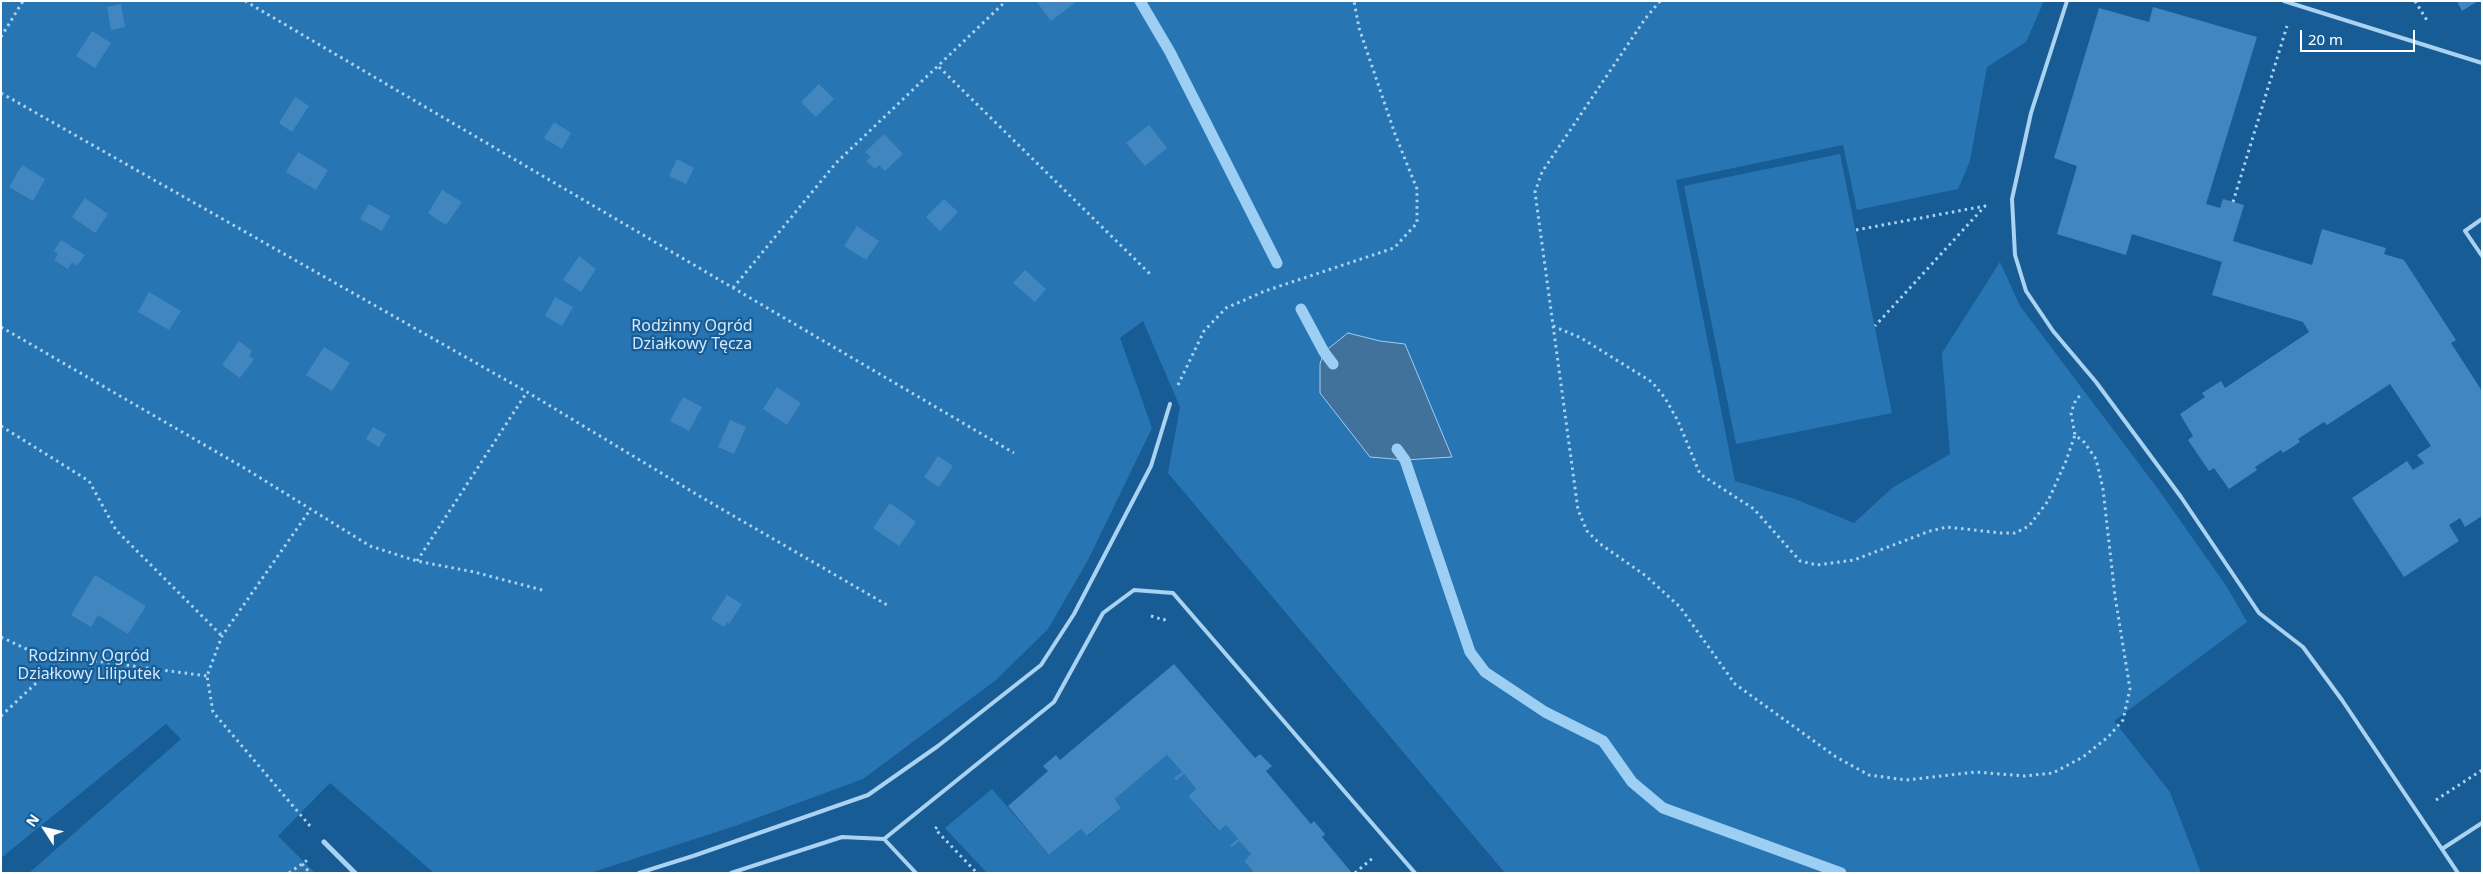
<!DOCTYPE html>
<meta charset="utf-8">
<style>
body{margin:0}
#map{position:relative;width:2483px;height:874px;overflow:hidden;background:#185c96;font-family:"Noto Sans",sans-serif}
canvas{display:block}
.frame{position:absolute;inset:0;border:2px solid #fff;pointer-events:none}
.north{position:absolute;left:20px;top:804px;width:50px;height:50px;-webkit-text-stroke:4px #185c96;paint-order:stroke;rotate:305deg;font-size:14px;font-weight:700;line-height:20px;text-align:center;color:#fff}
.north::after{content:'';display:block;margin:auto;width:18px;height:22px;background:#fff;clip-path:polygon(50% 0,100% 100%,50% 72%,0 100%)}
.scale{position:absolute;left:2300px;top:30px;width:115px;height:22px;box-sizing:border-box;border:2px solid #fff;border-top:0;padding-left:6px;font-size:15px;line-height:18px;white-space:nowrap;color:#fff;-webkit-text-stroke:4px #185c96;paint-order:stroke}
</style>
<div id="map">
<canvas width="2483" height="874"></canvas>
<div class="frame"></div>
<div class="north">N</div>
<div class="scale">20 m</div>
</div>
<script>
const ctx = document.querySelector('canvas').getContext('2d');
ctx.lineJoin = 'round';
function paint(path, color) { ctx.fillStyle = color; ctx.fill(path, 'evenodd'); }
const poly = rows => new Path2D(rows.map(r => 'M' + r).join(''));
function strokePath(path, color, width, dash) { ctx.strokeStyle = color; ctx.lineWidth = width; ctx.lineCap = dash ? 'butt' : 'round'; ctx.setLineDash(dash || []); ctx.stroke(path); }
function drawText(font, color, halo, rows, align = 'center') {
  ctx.font = font + ' "Noto Sans",sans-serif'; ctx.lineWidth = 4.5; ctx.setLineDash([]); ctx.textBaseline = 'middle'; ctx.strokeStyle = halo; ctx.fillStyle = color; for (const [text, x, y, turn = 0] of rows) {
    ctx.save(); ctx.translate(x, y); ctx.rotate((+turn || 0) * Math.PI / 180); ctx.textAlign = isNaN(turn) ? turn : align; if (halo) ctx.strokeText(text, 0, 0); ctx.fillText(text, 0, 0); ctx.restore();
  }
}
paint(poly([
 [1,1,2044,1,2026,42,1987,67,1970,161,1958,189,1857,210,1843,145,1676,180,1735,481,1795,499,1854,523,1892,488,1950,454,1942,353,2000,262,2020,306,2158,489,2227,587,2247,622,2114,721,2170,792,2201,873,1505,873,1168,473,1180,407,1143,321,1120,338,1152,428,1088,560,1048,629,996,680,863,779,735,826,590,873,434,873,330,783,278,836,315,873,29,873,181,739,166,724,1,858],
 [1840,154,1892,413,1736,444,1684,186],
 [1167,755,1182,772,1174,779,1176,781,1184,774,1196,789,1188,796,1218,831,1226,825,1238,839,1230,845,1239,841,1251,854,1244,861,1254,873,987,873,945,828,992,789,1049,855,1081,829,1088,836,1121,808,1115,799]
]), '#2775b3');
const water = poly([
 [1348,333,1380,341,1405,344,1452,457,1405,460,1370,457,1320,393,1320,364,1324,352,1348,333]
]);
paint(water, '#42729b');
strokePath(water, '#9dcef3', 1);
strokePath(poly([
 [1140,1,1170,52,1277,263],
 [1301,309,1324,352,1333,364],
 [1397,449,1405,460,1470,652,1485,672,1545,712,1603,741,1632,782,1663,808,1841,873]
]), '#9dcef3', 11);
paint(poly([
 [1036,1,1077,1,1051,21],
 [2457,1,2478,1,2462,11],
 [121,4,125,27,111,30,107,7],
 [2153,7,2257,37,2206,204,2220,208,2223,199,2244,205,2233,241,2312,265,2322,229,2386,248,2384,254,2404,260,2456,340,2451,343,2482,391,2482,516,2465,527,2460,518,2449,525,2459,541,2404,577,2352,498,2407,461,2413,470,2424,463,2417,455,2431,446,2390,384,2327,425,2324,422,2298,439,2300,442,2283,453,2281,450,2255,467,2257,470,2229,489,2214,468,2209,471,2188,440,2193,436,2180,414,2205,397,2202,393,2221,381,2225,388,2309,332,2303,322,2212,295,2222,262,2132,234,2126,255,2057,234,2077,166,2054,158,2099,8,2149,22],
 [92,31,111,43,95,68,76,56],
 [819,84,834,99,816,117,801,102],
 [295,97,309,106,292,132,279,123],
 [554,122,571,133,562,149,544,138],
 [1149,125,1167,148,1145,166,1126,143],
 [884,134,903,154,885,171,879,165,875,169,866,161,871,157,865,152],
 [298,152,328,170,316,190,286,172],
 [677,159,694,168,686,184,669,176],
 [22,165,45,179,33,201,9,187],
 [442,190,462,202,446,225,428,213],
 [85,198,108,214,95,233,72,217],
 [944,199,958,212,940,231,926,217],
 [369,204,390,216,382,231,360,219],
 [857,226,879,241,866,260,844,246],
 [61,240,85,255,77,266,72,262,68,269,54,260,58,254,54,251],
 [579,256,596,269,581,292,563,280],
 [1025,270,1046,289,1035,302,1013,283],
 [149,292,181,311,169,330,138,312],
 [555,297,573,307,562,326,545,316],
 [239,341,252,351,249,356,254,359,240,378,222,365],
 [324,347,350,363,332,391,306,375],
 [777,387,801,403,787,425,763,409],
 [683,397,702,407,689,431,670,421],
 [730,420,746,427,734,454,718,447],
 [373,427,386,434,379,447,366,439],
 [938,456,953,466,939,487,924,477],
 [890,503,916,522,899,546,873,528],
 [95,575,146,606,128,634,98,615,91,627,71,615],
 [727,595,742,604,729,624,727,622,724,627,711,619],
 [1174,664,1255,758,1260,754,1272,766,1266,771,1311,824,1314,821,1325,834,1322,837,1352,873,1254,873,1244,861,1251,854,1239,841,1232,847,1230,845,1238,839,1226,825,1219,831,1188,796,1196,789,1184,774,1176,781,1174,778,1182,772,1167,755,1115,799,1121,808,1087,836,1081,829,1049,855,1008,806,1048,771,1043,766,1056,755,1060,760]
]), '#4186be');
strokePath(poly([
 [245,1,1014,453],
 [1660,1,1645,19,1542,172,1535,192,1578,510,1587,531,1599,543,1646,576,1680,607,1735,684,1836,757,1869,775,1906,780,1976,772,2025,776,2053,773,2083,757,2108,737,2123,720,2130,689,2115,596,2103,489,2096,459,2084,442,2075,435,2071,413,2076,399,2080,396],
 [2415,1,2428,22],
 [1,37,23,1],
 [939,67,1150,274],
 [1,93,527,392,701,497,887,605],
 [2233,202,2287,26],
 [1856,230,1985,206,1875,326],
 [733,288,836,163,1006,1],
 [1553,326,1581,338,1652,382,1665,398,1678,421,1700,474,1754,509,1800,561,1817,565,1854,560,1930,531,1947,527,2000,533,2015,533,2029,526,2048,501,2066,461,2075,435],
 [1,327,246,469,370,546,417,561,474,572,546,591],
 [1178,385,1204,331,1226,308,1265,291,1394,248,1417,223,1417,189,1395,134,1359,28,1354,1],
 [1,426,89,481,116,530,222,636],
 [417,561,527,392],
 [1151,616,1164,620,1166,618],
 [1,637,35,653,207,676],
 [1,716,65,656],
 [2436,800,2482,770],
 [310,826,213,712,207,676,222,636,310,510],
 [937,827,935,829,977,873],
 [302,864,310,873],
 [289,873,309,859],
 [1355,873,1374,857]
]), '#aad2f1', 3, [2.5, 4]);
strokePath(poly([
 [2067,1,2031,113,2012,199,2015,255,2026,291,2053,331,2096,382,2181,497,2259,613,2303,647,2342,700,2458,873],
 [2284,1,2482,63],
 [2482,219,2465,231,2482,256],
 [884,839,1054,702,1103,613,1134,590,1173,593,1415,873],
 [2442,849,2482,823],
 [639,873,693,856,868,795,938,746,1041,665,1074,614,1151,466,1170,404],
 [731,873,842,837,884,839,916,873]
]), '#aad2f1', 4);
strokePath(poly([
 [324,842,355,873]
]), '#aad2f1', 5);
drawText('16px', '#d2e9fc', '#185c96', [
 ["Rodzinny Ogród",692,326],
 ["Działkowy Tęcza",692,344],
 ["Rodzinny Ogród",89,656],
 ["Działkowy Liliputek",89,674]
]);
</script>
